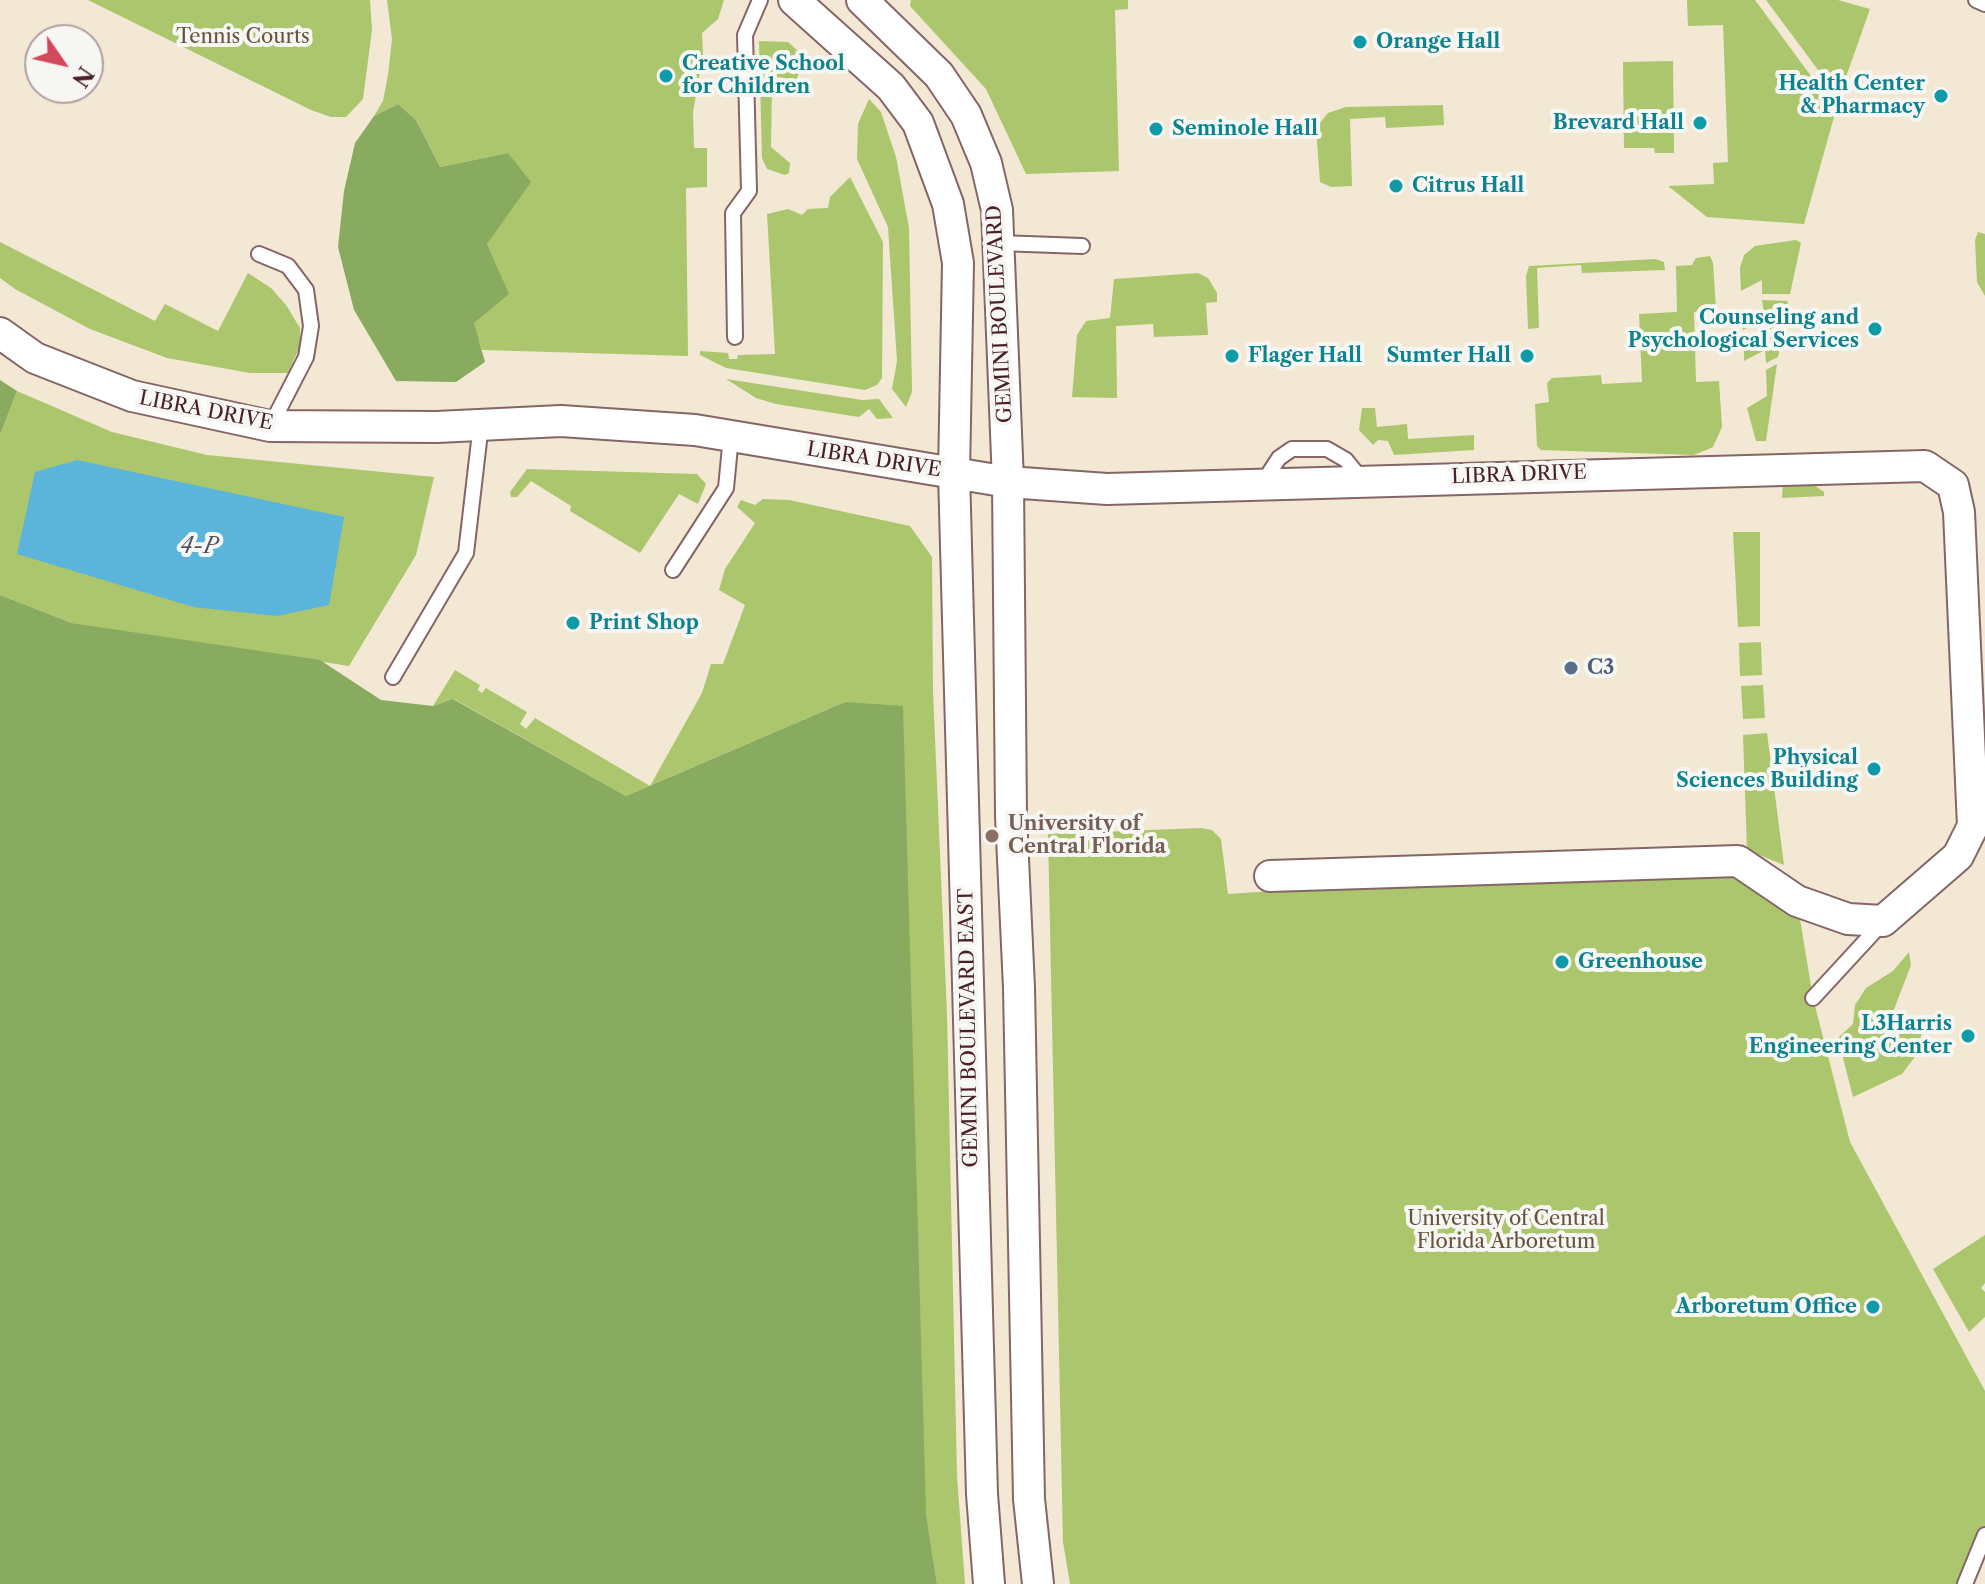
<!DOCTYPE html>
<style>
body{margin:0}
#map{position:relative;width:1985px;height:1584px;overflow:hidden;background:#f2e8d4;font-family:"Libre Caslon Text",serif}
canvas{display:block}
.north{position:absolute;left:24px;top:24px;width:80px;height:80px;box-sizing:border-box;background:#f6f6f2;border:2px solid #b1a0a2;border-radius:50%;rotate:124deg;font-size:22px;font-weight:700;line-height:32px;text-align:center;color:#4a1f2b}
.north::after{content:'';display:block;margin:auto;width:28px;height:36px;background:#d1495b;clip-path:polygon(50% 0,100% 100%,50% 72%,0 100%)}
</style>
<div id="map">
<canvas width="1985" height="1584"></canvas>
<div class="north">N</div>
</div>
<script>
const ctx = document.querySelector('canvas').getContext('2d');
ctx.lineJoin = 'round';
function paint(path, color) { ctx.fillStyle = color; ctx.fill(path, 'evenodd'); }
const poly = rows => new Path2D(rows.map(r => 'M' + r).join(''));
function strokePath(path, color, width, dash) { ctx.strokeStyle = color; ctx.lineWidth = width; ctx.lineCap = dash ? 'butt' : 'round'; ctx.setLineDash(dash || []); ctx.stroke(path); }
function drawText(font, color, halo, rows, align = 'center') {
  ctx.font = font + ' "Libre Caslon Text",serif'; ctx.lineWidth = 8; ctx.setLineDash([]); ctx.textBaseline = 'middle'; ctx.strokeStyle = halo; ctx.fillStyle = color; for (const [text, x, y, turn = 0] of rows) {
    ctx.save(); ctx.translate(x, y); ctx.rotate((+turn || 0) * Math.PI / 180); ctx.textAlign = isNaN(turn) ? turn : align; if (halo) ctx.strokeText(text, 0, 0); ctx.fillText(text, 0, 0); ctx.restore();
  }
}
paint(poly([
 [88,0,370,0,372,30,363,99,346,117,331,117,311,110],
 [387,0,724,0,718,19,702,33,703,55,693,112,694,148,707,148,707,187,686,188,688,356,482,350,473,323,508,294,487,244,508,153,440,167,416,120,398,104,374,116,383,101,388,75,392,39],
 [911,0,1128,0,1128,9,1115,10,1119,171,1026,174,986,89,910,6],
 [1687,0,1755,0,1836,110,1804,224,1707,217,1668,186,1714,184,1713,163,1728,162,1723,25,1688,26],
 [1766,0,1838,0,1870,9,1841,91,1836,94],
 [759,41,788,42,806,58,796,80,778,77,772,84,771,147,790,163,789,173,785,175,767,169,762,158],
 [1673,61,1674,153,1655,153,1654,148,1624,148,1623,62],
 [869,99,881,112,896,157,909,228,912,392,906,407,892,389,897,361,888,227,857,159,858,124],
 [1443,105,1444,125,1386,128,1385,117,1350,119,1352,186,1331,187,1320,182,1316,128,1328,113,1346,107],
 [850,177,883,242,882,378,877,385,865,390,726,368,700,355,700,351,728,353,729,359,737,359,738,355,775,354,767,214,788,209,802,215,808,209,828,208,830,197],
 [1978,232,1985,234,1985,296,1977,282,1975,240],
 [1796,240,1801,243,1790,294,1762,294,1762,280,1741,291,1740,268,1744,255,1755,246],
 [0,242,155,321,165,304,218,331,248,273,271,288,286,305,300,328,300,346,288,373,250,373,167,358,90,329,15,289,0,278],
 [1710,256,1713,263,1716,310,1694,312,1696,382,1719,381,1722,427,1713,447,1694,455,1541,450,1537,446,1535,404,1549,402,1547,383,1552,378,1601,375,1602,384,1642,382,1639,314,1677,312,1676,266,1692,265,1696,258],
 [1655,259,1664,262,1665,270,1582,273,1581,265,1537,268,1539,328,1528,329,1526,276,1529,266],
 [1198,273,1208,278,1217,293,1217,302,1206,303,1208,335,1154,337,1153,324,1116,326,1117,398,1072,397,1077,335,1086,321,1110,318,1114,279],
 [1762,300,1788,301,1783,323,1764,332,1763,320,1743,330,1743,322,1764,313],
 [1784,330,1778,357,1766,363,1765,350,1744,361,1744,349],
 [1777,364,1766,441,1756,441,1747,408,1767,396,1766,370],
 [726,379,862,400,879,399,893,418,877,419,869,409,859,417,776,404,756,398],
 [17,391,112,432,207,455,434,477,416,555,349,666,72,623,0,595,0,435],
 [1362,408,1375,408,1377,427,1407,424,1408,439,1474,435,1474,450,1394,455,1388,441,1378,440,1373,445,1359,430],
 [527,469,697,474,706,484,698,504,679,494,640,553,570,511,571,506,531,481,517,497,511,497,510,492],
 [1807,480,1824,492,1824,496,1782,498,1783,482],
 [763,499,789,500,910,526,932,557,933,692,947,1015,957,1476,965,1584,937,1584,926,1513,845,702,626,796,454,699,433,706,455,670,480,685,478,690,482,693,486,688,527,712,520,724,526,729,535,718,650,786,702,693,711,664,723,664,745,605,719,590,725,569,755,523,737,507,741,500,755,505],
 [1733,532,1760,532,1760,626,1738,627],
 [1761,642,1762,675,1740,676,1739,643],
 [1763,685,1765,718,1743,719,1741,686],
 [1767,733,1784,865,1747,850,1743,735],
 [1201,828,1212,830,1221,839,1228,894,1738,861,1797,901,1813,998,1850,1142,1985,1391,1985,1535,1965,1584,1070,1584,1063,1542,1048,834],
 [1909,952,1911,965,1893,1012,1923,1026,1917,1054,1902,1074,1853,1097,1838,1038,1853,1024,1855,1005,1866,988,1893,971],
 [1985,1235,1985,1283,1981,1288,1985,1292,1985,1317,1969,1332,1933,1269]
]), '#abc66d');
paint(poly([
 [398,104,416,120,440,167,508,153,531,182,487,244,509,294,474,323,485,362,456,382,396,381,354,310,338,247,344,191,355,143,374,116],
 [0,380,17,391,0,435],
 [0,595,72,623,320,660,381,700,433,706,453,699,626,796,845,702,903,706,926,1513,937,1584,0,1584]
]), '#88ab60');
paint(poly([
 [77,460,344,517,329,605,277,616,193,607,17,554,35,472]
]), '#5bb4d9');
const lane = poly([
 [1976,0,1985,4],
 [999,243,1082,246],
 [259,254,288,266,306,290,311,326,306,357,271,425],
 [735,337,733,213,749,191,745,35,760,0],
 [1262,484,1279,458,1292,449,1327,449,1346,460,1362,480],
 [673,570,726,488,731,436],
 [393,677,466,553,481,424],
 [1813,998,1883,922],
 [1965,1584,1985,1535]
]);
const street = poly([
 [794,0,891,87,918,123,948,204,958,263,954,473,982,1494,989,1584],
 [862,0,939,75,966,115,986,163,997,210,1008,482,1011,816,1019,988,1029,1499,1038,1584],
 [0,333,35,358,132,396,270,426,437,427,561,421,695,430,1008,482,1107,489,1925,466,1953,485,1959,512,1973,826,1958,856,1883,921,1848,919,1797,901,1738,861,1270,876]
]);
strokePath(lane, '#856566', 18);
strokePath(street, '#856566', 34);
strokePath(lane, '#fff', 14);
strokePath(street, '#fff', 30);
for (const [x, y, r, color] of [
 [1360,42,8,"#0f9aa8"],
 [666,76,8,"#0f9aa8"],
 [1941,96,8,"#0f9aa8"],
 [1700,123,8,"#0f9aa8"],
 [1156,129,8,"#0f9aa8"],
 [1396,186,8,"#0f9aa8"],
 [1875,329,8,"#0f9aa8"],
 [1232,356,8,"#0f9aa8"],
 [1527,356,8,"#0f9aa8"],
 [573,623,8,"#0f9aa8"],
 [1571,668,8,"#5c6f8a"],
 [1874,769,8,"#0f9aa8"],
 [992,836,8,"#8d6e63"],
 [1562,962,8,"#0f9aa8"],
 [1968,1036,8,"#0f9aa8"],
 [1873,1307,8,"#0f9aa8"]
]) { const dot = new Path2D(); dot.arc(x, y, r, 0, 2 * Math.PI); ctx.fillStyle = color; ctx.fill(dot); strokePath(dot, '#f6f6f2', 3); }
drawText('20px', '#67513f', '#f6f6f2', [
 ["Tennis Courts",243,37],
 ["University of Central",1506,1219],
 ["Florida Arboretum",1506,1242]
]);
drawText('bold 20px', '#0d838f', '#f6f6f2', [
 ["Orange Hall",1376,42],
 ["Creative School",682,64],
 ["for Children",682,87],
 ["Health Center",1925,84,"right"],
 ["& Pharmacy",1925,107,"right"],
 ["Brevard Hall",1684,123,"right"],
 ["Seminole Hall",1172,129],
 ["Citrus Hall",1412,186],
 ["Counseling and",1859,318,"right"],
 ["Psychological Services",1859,341,"right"],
 ["Flager Hall",1248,356],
 ["Sumter Hall",1511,356,"right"],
 ["Print Shop",589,623],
 ["Physical",1858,758,"right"],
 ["Sciences Building",1858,781,"right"],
 ["Greenhouse",1578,962],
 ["L3Harris",1952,1024,"right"],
 ["Engineering Center",1952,1047,"right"],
 ["Arboretum Office",1857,1307,"right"]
], 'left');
drawText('20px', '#4a1f2b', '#f6f6f2', [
 ["GEMINI BOULEVARD",1000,314,-93],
 ["LIBRA DRIVE",206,411,11],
 ["LIBRA DRIVE",874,460,9],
 ["LIBRA DRIVE",1519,475,-2],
 ["GEMINI BOULEVARD EAST",969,1028,-91]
]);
drawText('bold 20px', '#4e5e75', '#f6f6f2', [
 ["C3",1587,668]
], 'left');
drawText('bold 20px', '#785e54', '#f6f6f2', [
 ["University of",1008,824],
 ["Central Florida",1008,847]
], 'left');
drawText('italic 22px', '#505368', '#f6f6f2', [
 ["4-P",199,547]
]);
</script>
